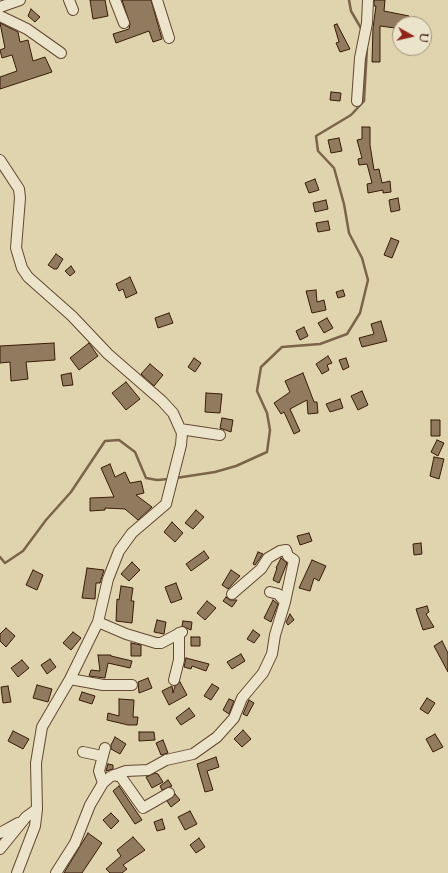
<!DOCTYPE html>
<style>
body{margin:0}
#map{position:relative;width:448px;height:873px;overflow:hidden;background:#e0d4ae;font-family:"Sorts Mill Goudy",serif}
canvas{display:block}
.north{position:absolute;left:392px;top:16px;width:40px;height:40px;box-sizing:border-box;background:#ebe3ca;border:1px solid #a4937c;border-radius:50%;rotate:98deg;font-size:11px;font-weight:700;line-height:16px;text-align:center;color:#391b07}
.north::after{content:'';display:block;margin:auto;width:14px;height:18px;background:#8f2418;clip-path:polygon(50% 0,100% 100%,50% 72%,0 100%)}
</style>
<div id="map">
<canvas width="448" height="873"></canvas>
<div class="north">U</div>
</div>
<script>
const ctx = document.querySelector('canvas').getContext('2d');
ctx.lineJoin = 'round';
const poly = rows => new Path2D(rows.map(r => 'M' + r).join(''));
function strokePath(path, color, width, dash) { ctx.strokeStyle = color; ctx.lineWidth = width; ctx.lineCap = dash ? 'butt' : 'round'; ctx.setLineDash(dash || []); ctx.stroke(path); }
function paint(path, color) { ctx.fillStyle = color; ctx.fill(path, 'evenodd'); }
strokePath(poly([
 [349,0,351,11,362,30],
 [176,478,215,472,236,466,267,452,270,430,267,413,257,391,261,367,282,347,320,344,347,334,360,313,368,280,362,258,349,233,344,204,334,168,318,151,316,136,351,115,364,101,367,48],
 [0,557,5,563,23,551,46,520,71,492,105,441,119,440,135,452,146,478,157,480,169,479]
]), '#7b6449', 2.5);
const building = poly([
 [90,0,105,0,108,16,93,19,90,0],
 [122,0,151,0,162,39,153,42,149,31,116,43,113,34,129,29,130,24,122,0],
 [374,0,385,0,384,11,409,16,408,24,396,25,395,28,380,26,380,62,372,62,373,28,376,6,374,6,374,0],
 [31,9,40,17,35,22,28,16,31,9],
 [0,23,18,32,20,42,28,40,33,61,45,57,52,72,0,89,0,77,17,71,12,55,2,58,0,50,5,48,0,23],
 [337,24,350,49,340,52,336,43,339,42,334,25,337,24],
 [331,92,341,93,340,101,330,100,331,92],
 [362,127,370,127,370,145,374,170,379,169,382,183,390,181,391,192,383,193,383,190,368,193,367,184,372,183,367,164,359,165,358,159,362,158,357,140,362,139,362,127],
 [339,138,342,151,331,153,328,140,339,138],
 [315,179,319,190,309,193,305,183,315,179],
 [398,198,400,210,391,212,389,200,398,198],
 [326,200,328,209,315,212,313,203,326,200],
 [328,221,330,230,318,232,316,223,328,221],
 [391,238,399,241,392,258,384,255,391,238],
 [56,254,63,259,57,269,54,269,48,265,56,254],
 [71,266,75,272,70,276,65,271,71,266],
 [130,277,137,293,126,298,123,289,119,291,116,284,130,277],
 [316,290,317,302,324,300,326,310,312,313,306,291,316,290],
 [343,290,345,296,338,298,336,292,343,290],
 [169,313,173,323,158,328,155,318,169,313],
 [327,318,333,328,324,333,318,323,327,318],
 [381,321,387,341,362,347,359,338,374,334,371,324,381,321],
 [304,327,308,336,300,340,296,331,304,327],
 [54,343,55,360,26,362,28,379,11,381,10,362,0,363,0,346,54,343],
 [89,343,98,356,79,370,70,358,89,343],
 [328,356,332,363,327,365,329,370,322,374,316,364,328,356],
 [194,358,201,363,195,372,188,367,194,358],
 [346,358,349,367,343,370,339,360,346,358],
 [150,364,163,375,154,386,141,374,150,364],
 [71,373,73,385,63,386,61,375,71,373],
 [303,373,314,402,317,402,318,413,308,414,307,400,290,409,300,431,294,434,284,412,281,414,274,403,290,392,285,381,303,373],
 [126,382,140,399,126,410,112,393,126,382],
 [362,391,368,405,358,410,351,396,362,391],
 [206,393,222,394,220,413,205,412,206,393],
 [340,399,343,408,330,412,326,404,340,399],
 [222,418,233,420,231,432,220,428,222,418],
 [431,420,440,420,440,436,431,436,431,420],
 [437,440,444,443,438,456,431,452,437,440],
 [434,457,444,459,439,479,430,476,434,457],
 [110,464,115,477,125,472,130,483,141,481,144,493,136,495,152,507,138,520,125,509,105,508,105,510,90,511,90,498,114,497,101,468,110,464],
 [196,510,204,517,193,529,185,523,196,510],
 [172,522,183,533,175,542,164,532,172,522],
 [309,533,312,541,300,545,297,536,309,533],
 [421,543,422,554,414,555,413,544,421,543],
 [204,551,209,558,191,571,186,564,204,551],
 [258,552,263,554,255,565,253,564,258,552],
 [281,558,287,563,279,583,273,580,277,568,276,568,281,558],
 [312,560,326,566,319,581,314,578,310,591,299,588,312,560],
 [132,562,140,570,129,581,121,574,132,562],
 [87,568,104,570,100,583,96,583,95,599,82,598,87,568],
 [33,570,43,575,37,590,26,585,33,570],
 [231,570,240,576,228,589,222,585,231,570],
 [176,583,182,599,171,603,165,587,176,583],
 [121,586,133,588,131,601,134,601,132,623,116,621,117,599,119,600,121,586],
 [226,597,230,600,237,600,232,607,223,601,226,597],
 [273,600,278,604,271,622,264,618,273,600],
 [207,601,216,608,205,620,197,613,207,601],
 [427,606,429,612,426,614,434,627,423,630,416,609,427,606],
 [290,614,294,620,288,625,286,622,290,614],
 [157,620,166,622,164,634,154,632,157,620],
 [183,621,192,622,191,630,182,626,183,621],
 [6,628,15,636,6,647,0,641,0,634,6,628],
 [253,630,260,635,254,643,247,639,253,630],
 [73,632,81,638,71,650,63,643,73,632],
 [191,637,200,637,200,646,191,646,191,637],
 [442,641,448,653,448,672,434,646,442,641],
 [131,643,141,645,141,656,131,656,131,643],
 [241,654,245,661,232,669,227,662,241,654],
 [98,655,111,655,111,656,132,661,130,668,108,663,105,678,89,676,91,670,100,671,98,655],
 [186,658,209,664,206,671,192,666,191,669,184,667,186,658],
 [50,659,56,667,47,674,41,665,50,659],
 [22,660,29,668,18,677,11,668,22,660],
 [148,678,152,688,139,693,138,682,148,678],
 [180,682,187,695,169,705,162,691,172,686,173,693,175,686,180,682],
 [212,684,219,688,211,700,204,696,212,684],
 [37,685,52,689,48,702,33,698,37,685],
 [8,686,11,702,3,703,1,687,8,686],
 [82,692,95,696,92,704,79,700,82,692],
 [427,698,435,703,428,714,420,709,427,698],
 [119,699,134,700,133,717,138,717,137,725,128,725,107,720,108,713,119,716,119,699],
 [229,699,234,701,229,714,223,710,229,699],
 [249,700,254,703,247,716,243,714,249,700],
 [189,708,195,716,181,725,176,718,189,708],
 [243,730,251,739,242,747,234,739,243,730],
 [13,731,29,739,23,749,8,741,13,731],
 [139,732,154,732,155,740,139,741,139,732],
 [435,734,443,747,433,752,426,739,435,734],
 [115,737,126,744,120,754,111,749,111,745,115,737],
 [163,740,168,753,161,755,156,743,163,740],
 [216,757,219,767,207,771,213,790,205,792,197,764,216,757],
 [108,764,113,765,113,769,106,771,108,764],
 [155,773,158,774,163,782,152,788,146,777,155,773],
 [168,780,172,786,162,790,160,786,168,780],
 [119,786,142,820,135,824,113,791,119,786],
 [175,794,180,800,171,807,167,801,175,794],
 [190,811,197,824,185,830,178,817,190,811],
 [111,813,119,821,111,829,103,820,111,813],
 [162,819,165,829,157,831,154,822,162,819],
 [88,833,102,843,82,873,64,873,88,833],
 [133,837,145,850,123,865,127,869,122,873,110,873,106,869,121,856,117,850,133,837],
 [199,838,205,847,196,853,190,845,199,838]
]);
paint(building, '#907b5e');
strokePath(building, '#391b07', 1);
const minor = poly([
 [69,0,73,10],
 [115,0,124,23],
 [157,0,169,38],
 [0,7,20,0],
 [0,16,27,29,61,53],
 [357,101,360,58,367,23,368,0],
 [0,160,19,189,20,198,16,248,22,268,28,277,72,316,108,354,162,401,173,413,182,433,181,445,166,504,132,533,119,551,108,579,98,622,70,679,42,727,36,763,37,809,35,826,17,873],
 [180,429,220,435],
 [270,592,278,594,285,602],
 [98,622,126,634,156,643,161,643,182,632],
 [70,679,103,685,132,685],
 [174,680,179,660,179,633],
 [83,752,102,756],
 [115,775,126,771,148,770,166,760,193,754,217,737,234,718,242,698,263,673,272,654,275,635,285,602,294,560,288,556,286,550,280,551,268,558,261,569,232,594],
 [103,783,99,771,105,748],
 [0,833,18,823],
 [0,849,26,817,37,809],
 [56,873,75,843,90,805,103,783,110,777,114,775,121,777,143,808,169,793]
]);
strokePath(minor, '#634931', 12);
strokePath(minor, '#ebe3ca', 10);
</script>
